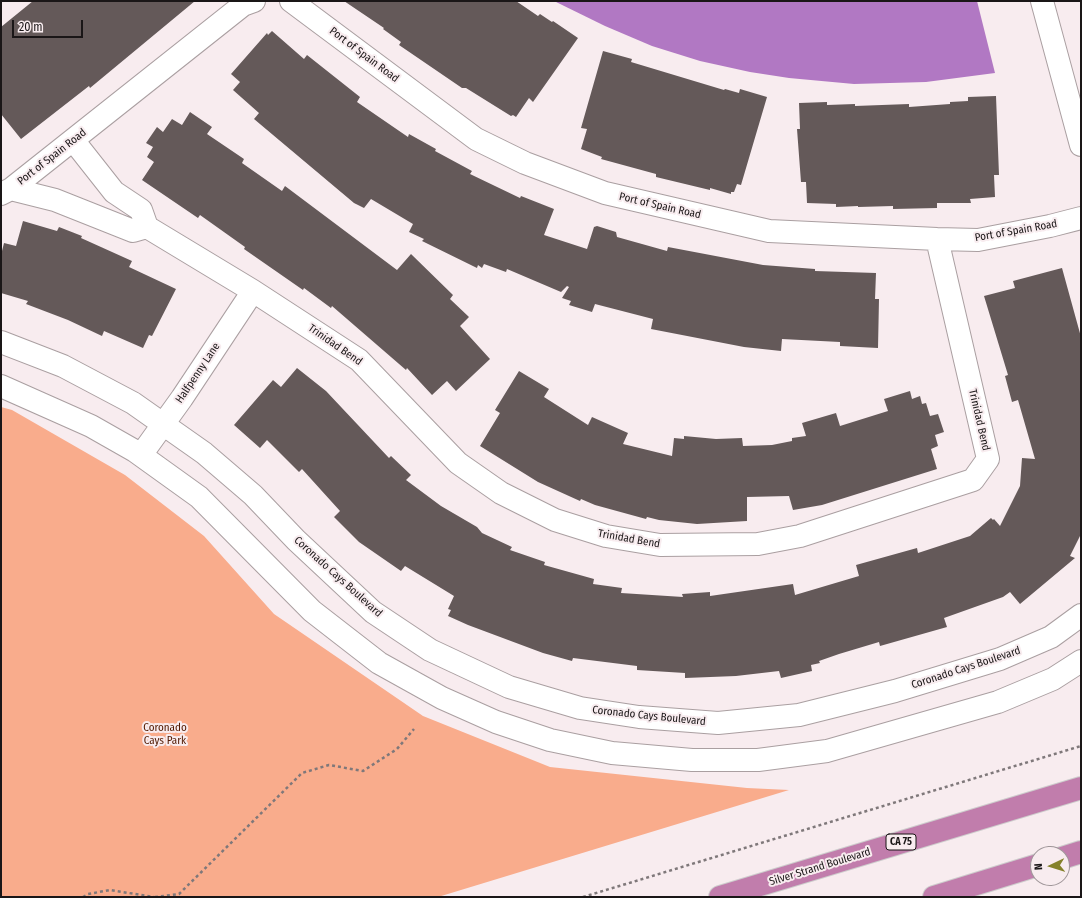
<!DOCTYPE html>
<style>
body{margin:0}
#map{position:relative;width:1082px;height:898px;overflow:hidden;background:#f8ecef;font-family:"Fira Sans Condensed",sans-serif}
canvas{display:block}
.frame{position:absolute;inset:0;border:2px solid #1a1617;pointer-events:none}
.north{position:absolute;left:1030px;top:846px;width:40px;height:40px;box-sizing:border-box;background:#f8ecef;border:1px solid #9f9699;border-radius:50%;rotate:266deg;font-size:11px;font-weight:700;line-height:16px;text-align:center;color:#1a1617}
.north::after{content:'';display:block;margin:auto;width:14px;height:18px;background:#85822b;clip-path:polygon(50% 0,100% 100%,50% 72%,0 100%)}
.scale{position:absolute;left:12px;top:20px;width:71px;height:18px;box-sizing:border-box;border:2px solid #1a1617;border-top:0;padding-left:5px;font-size:12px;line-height:14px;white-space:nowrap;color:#1a1617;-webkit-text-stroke:3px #f8ecef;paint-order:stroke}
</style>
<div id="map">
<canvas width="1082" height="898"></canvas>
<div class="frame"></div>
<div class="north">N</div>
<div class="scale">20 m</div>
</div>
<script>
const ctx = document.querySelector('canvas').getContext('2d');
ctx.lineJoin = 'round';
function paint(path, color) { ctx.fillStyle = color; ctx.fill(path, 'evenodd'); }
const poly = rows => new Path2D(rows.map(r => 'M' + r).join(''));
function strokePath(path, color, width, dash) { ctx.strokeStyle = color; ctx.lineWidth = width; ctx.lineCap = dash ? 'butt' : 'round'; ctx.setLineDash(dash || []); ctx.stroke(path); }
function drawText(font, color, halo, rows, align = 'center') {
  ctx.font = font + ' "Fira Sans Condensed",sans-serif'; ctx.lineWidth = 4; ctx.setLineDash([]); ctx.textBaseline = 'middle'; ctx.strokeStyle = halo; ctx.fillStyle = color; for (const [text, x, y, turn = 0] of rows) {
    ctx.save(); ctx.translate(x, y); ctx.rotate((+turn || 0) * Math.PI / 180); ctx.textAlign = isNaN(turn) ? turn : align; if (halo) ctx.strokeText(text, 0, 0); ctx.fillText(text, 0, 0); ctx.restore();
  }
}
paint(poly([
 [1,407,12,410,125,475,204,536,274,614,423,716,550,767,747,788,789,790,438,897,1,897]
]), '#f9ac8c');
paint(poly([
 [554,1,977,1,995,73,926,82,854,84,789,78,750,72,700,61,652,46,605,26]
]), '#b178c3');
paint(poly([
 [33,1,195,1,90,88,89,86,21,139,1,114,1,27],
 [344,1,516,1,538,16,540,14,552,22,553,21,578,38,533,102,529,98,516,117,513,115,511,116,466,88,462,88,399,45,401,42,383,29,384,28],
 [272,31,304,59,307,55,360,97,357,102,408,137,409,134,436,149,435,151,472,171,470,174,520,198,521,196,554,209,544,235,587,249,594,227,597,226,616,232,617,237,667,251,668,247,763,265,815,269,815,271,876,273,875,299,879,299,878,348,840,346,840,342,782,339,781,351,744,347,651,329,653,319,595,304,592,312,569,305,571,301,562,298,569,287,567,286,561,292,507,269,506,272,484,264,482,268,478,265,477,268,422,241,424,239,409,232,413,224,371,199,364,208,354,203,254,119,259,113,233,90,240,82,231,74,267,33,268,35],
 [603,51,632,59,631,62,724,90,725,89,739,93,740,89,767,97,741,185,737,184,734,192,731,192,731,194,710,188,710,190,656,177,656,174,601,159,602,157,581,149,587,129,581,128],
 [996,96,999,175,994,175,995,197,970,199,971,203,937,203,937,208,893,209,893,206,858,207,858,206,836,207,836,204,807,203,806,182,801,182,797,129,800,129,799,103,827,102,827,105,855,104,855,106,909,104,909,107,950,104,950,102,968,101,968,97],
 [190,112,212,127,207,134,244,159,242,163,282,191,285,186,397,270,411,254,453,295,450,299,469,317,460,326,490,359,456,391,447,381,432,395,407,368,406,370,332,306,331,308,304,288,303,290,244,249,245,247,200,215,198,218,142,180,154,162,147,157,153,147,146,143,157,127,163,132,172,119,182,125],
 [23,221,57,231,59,227,82,236,81,238,132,261,129,267,176,289,152,336,149,335,143,348,104,331,102,336,68,320,26,304,28,301,1,293,1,255,4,243,16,246],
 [1062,268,1081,337,1081,534,1070,556,1075,558,1020,604,1010,592,1003,597,944,618,947,627,880,646,879,642,839,654,819,661,820,663,811,665,812,671,781,678,779,671,736,676,685,678,685,673,637,670,637,666,573,658,572,661,543,653,468,625,448,616,451,610,448,609,454,596,405,566,401,571,359,542,334,517,340,511,302,469,299,472,267,440,260,448,234,425,273,380,281,387,297,368,326,391,389,458,391,456,411,475,406,480,441,506,477,527,482,533,512,547,510,550,545,562,544,565,594,579,593,584,622,588,621,593,683,597,682,594,710,592,710,596,793,584,795,595,859,576,856,565,917,548,918,553,970,536,991,518,993,520,994,519,1000,526,1020,486,1022,458,1035,459,1018,400,1012,402,1005,376,1008,375,984,296,1015,288,1013,281],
 [519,371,549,389,544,397,588,425,592,417,628,433,623,444,672,456,674,438,684,439,684,436,716,439,742,438,743,446,772,445,792,441,792,438,806,436,802,423,836,413,840,426,888,411,884,399,910,391,912,399,920,396,922,404,926,403,930,416,938,414,944,432,935,435,938,446,931,449,937,469,822,505,793,510,789,496,747,497,747,521,697,524,659,520,647,517,646,519,595,505,581,499,580,501,538,482,480,446,500,413,495,410]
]), '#645959');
const minor = poly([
 [291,1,476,139,525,163,605,193,769,231,937,239,978,240,1050,226,1081,218],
 [1042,1,1081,145],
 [73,140,114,192,141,210,147,227,253,291,359,360,458,463,501,493,555,520,606,536,660,545,758,544,800,536,973,480,988,459,937,239],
 [11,189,55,200,133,231,147,227],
 [1,194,11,189,243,5,254,1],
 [1,342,63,366,133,403,204,453,253,495,296,540,373,612,430,650,509,687,580,708,639,717,718,723,799,715,895,691,1000,659,1051,637,1081,615],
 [1,386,91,426,135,451,199,497,312,611,379,663,442,698,496,722,550,740,612,753,692,760,758,760,827,751,998,702,1053,679,1081,661],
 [141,455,182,398,253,291]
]);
const highway = poly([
 [1062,858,1081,852],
 [720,897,1081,788],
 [934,897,1038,865]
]);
strokePath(minor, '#aa9fa1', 24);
strokePath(highway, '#cdcccc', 24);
strokePath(poly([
 [83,897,88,894,110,890,154,897],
 [155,897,179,894,302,773,329,765,363,771,397,749,414,729],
 [583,897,1081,746]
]), '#7f787a', 2.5, [3, 3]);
strokePath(minor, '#fff', 22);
strokePath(highway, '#c17dac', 22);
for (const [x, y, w] of [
 [901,842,30]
]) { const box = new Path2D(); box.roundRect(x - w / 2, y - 8, w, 16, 3); ctx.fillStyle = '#f8ecef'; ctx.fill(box); strokePath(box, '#1a1617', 1); }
drawText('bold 10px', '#1a1617', null, [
 ["CA 75",901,842]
]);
drawText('11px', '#1a1617', '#f8ecef', [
 ["Port of Spain Road",364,55,37],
 ["Port of Spain Road",52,157,-38],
 ["Port of Spain Road",660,206,13],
 ["Port of Spain Road",1016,231,-10],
 ["Trinidad Bend",335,345,35],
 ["Halfpenny Lane",198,373,-56],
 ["Trinidad Bend",979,420,77],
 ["Trinidad Bend",629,539,10],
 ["Coronado Cays Boulevard",338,577,42],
 ["Coronado Cays Boulevard",966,668,-18],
 ["Coronado Cays Boulevard",649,716,6],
 ["Silver Strand Boulevard",820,867,-17]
]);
drawText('11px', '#511900', '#f8ecef', [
 ["Coronado",165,728],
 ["Cays Park",165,741]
]);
</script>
